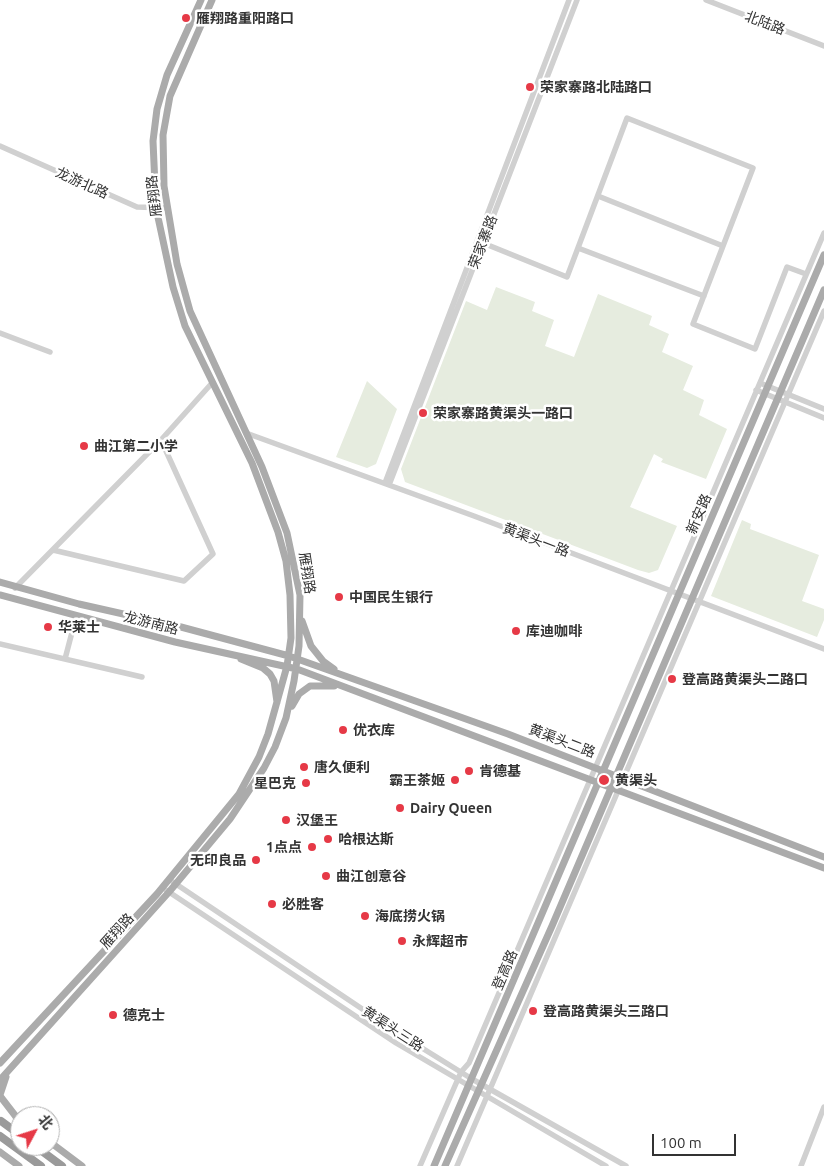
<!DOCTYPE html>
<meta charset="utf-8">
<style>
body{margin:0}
#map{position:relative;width:824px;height:1166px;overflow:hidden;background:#fff;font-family:Ubuntu,"Noto Sans SC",sans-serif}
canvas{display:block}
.north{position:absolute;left:10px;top:1106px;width:50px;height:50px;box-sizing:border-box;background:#fff;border:1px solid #adadad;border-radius:50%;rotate:50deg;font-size:14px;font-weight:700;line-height:20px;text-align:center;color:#333}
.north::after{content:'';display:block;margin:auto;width:18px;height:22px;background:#e63946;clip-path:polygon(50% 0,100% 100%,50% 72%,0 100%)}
.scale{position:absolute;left:652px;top:1134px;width:84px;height:22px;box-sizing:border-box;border:2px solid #333;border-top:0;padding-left:6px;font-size:15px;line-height:18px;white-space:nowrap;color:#333;-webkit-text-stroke:4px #fff;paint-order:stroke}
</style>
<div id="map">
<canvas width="824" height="1166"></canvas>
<div class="north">北</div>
<div class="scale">100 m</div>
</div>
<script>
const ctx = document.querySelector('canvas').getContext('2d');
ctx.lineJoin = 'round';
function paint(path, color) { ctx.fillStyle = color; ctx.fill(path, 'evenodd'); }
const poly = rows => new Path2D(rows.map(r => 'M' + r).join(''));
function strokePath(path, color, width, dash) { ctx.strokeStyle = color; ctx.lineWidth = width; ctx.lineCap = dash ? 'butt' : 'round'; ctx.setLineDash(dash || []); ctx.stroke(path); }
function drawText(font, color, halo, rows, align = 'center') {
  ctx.font = font + ' Ubuntu,"Noto Sans SC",sans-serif'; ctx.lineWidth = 5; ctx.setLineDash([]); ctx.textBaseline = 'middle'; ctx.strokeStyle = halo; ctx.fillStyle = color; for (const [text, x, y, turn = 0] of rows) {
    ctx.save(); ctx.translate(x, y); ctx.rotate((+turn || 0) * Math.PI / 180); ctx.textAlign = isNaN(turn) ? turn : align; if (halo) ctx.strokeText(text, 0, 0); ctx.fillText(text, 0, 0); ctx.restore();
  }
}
paint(poly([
 [496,287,535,302,532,311,554,320,545,346,574,357,598,294,652,316,649,325,669,334,662,352,693,366,683,390,704,400,699,415,727,429,706,479,661,462,663,459,654,454,630,507,677,526,658,570,649,573,638,570,405,482,401,469,466,301,487,310],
 [367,381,397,409,376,464,367,468,336,457],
 [742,520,751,524,750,529,819,555,802,601,824,609,824,620,817,637,711,596]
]), '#e6ecdf');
strokePath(poly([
 [706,0,824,46],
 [0,146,137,207,167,208],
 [598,196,723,246],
 [483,243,567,277,627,118,753,168,693,324,755,349,787,267,806,274],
 [578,248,704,296],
 [0,333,50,352],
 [760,383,824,409],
 [756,390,824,418],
 [246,433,474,516,824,649],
 [385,483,569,0],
 [389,485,577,0],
 [53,550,184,581,213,554,161,440],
 [15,588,161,440,212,383],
 [0,644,142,677],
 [65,659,76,617],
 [173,882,401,1035,472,1079,626,1166],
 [166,890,396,1043,606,1166],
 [420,1166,461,1072,469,1063,824,233],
 [457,1166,824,311],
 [801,1166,824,1107]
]), '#d0d0d0', 5.5);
strokePath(poly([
 [0,582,79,604,181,627,289,656,508,734,824,857],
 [0,595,175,642,297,669,824,868],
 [302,621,311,646,323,661,334,669],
 [241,659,263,668,270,674,274,681,277,702],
 [292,706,299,694,310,686,334,686],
 [0,1063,157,894,239,794,259,757,268,734,287,666,291,638,290,595,286,561,278,532,252,463,185,326,173,287,156,208,153,141,157,109,167,75,201,0],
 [0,1080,169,892,230,819,264,768,275,747,286,718,294,681,299,646,300,595,287,533,262,467,190,311,177,264,164,186,163,135,170,96,212,0],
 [0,1095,6,1077],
 [0,1096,17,1118],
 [50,1142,82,1166],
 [0,1152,19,1166],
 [434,1166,824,255],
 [445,1166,552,926,824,290]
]), '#ababab', 7);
strokePath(poly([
 [1,1121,20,1135],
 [0,1136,41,1166],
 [35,1146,62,1166]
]), '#9a9a9a', 8);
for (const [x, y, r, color] of [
 [186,18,5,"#e63946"],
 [530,87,5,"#e63946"],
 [423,413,5,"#e63946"],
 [84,446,5,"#e63946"],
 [339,597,5,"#e63946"],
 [48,627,5,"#e63946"],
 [516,631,5,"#e63946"],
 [672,679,5,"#e63946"],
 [343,730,5,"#e63946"],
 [304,767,5,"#e63946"],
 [469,771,5,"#e63946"],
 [455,780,5,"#e63946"],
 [604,780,6,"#e63946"],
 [306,783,5,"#e63946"],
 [400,808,5,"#e63946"],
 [286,820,5,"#e63946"],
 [328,839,5,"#e63946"],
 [312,847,5,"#e63946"],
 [256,860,5,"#e63946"],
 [326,876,5,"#e63946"],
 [272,904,5,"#e63946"],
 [365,916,5,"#e63946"],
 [402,941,5,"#e63946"],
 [533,1011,5,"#e63946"],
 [113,1015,5,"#e63946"]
]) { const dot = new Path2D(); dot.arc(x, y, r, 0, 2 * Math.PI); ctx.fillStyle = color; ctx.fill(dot); strokePath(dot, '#fff', 2); }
drawText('bold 14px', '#333', '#fff', [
 ["雁翔路重阳路口",196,18],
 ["荣家寨路北陆路口",540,87],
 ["荣家寨路黄渠头一路口",433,413],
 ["曲江第二小学",94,446],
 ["中国民生银行",349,597],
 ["华莱士",58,627],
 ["库迪咖啡",526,631],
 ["登高路黄渠头二路口",682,679],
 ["优衣库",353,730],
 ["唐久便利",314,767],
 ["肯德基",479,771],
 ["霸王茶姬",445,780,"right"],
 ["黄渠头",615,780],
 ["星巴克",296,783,"right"],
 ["Dairy Queen",410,808],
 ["汉堡王",296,820],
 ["哈根达斯",338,839],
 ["1点点",302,847,"right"],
 ["无印良品",246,860,"right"],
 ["曲江创意谷",336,876],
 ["必胜客",282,904],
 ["海底捞火锅",375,916],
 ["永辉超市",412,941],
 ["登高路黄渠头三路口",543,1011],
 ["德克士",123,1015]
], 'left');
drawText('14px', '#333', '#fff', [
 ["北陆路",765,23,21],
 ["龙游北路",82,183,24],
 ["雁翔路",154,196,-97],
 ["荣家寨路",483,242,-69],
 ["新安路",699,514,-67],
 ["黄渠头一路",536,540,21],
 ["雁翔路",307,573,81],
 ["龙游南路",151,623,14],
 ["黄渠头二路",562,741,21],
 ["雁翔路",117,931,-48],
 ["登高路",505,970,-67],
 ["黄渠头三路",393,1029,33]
]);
</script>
